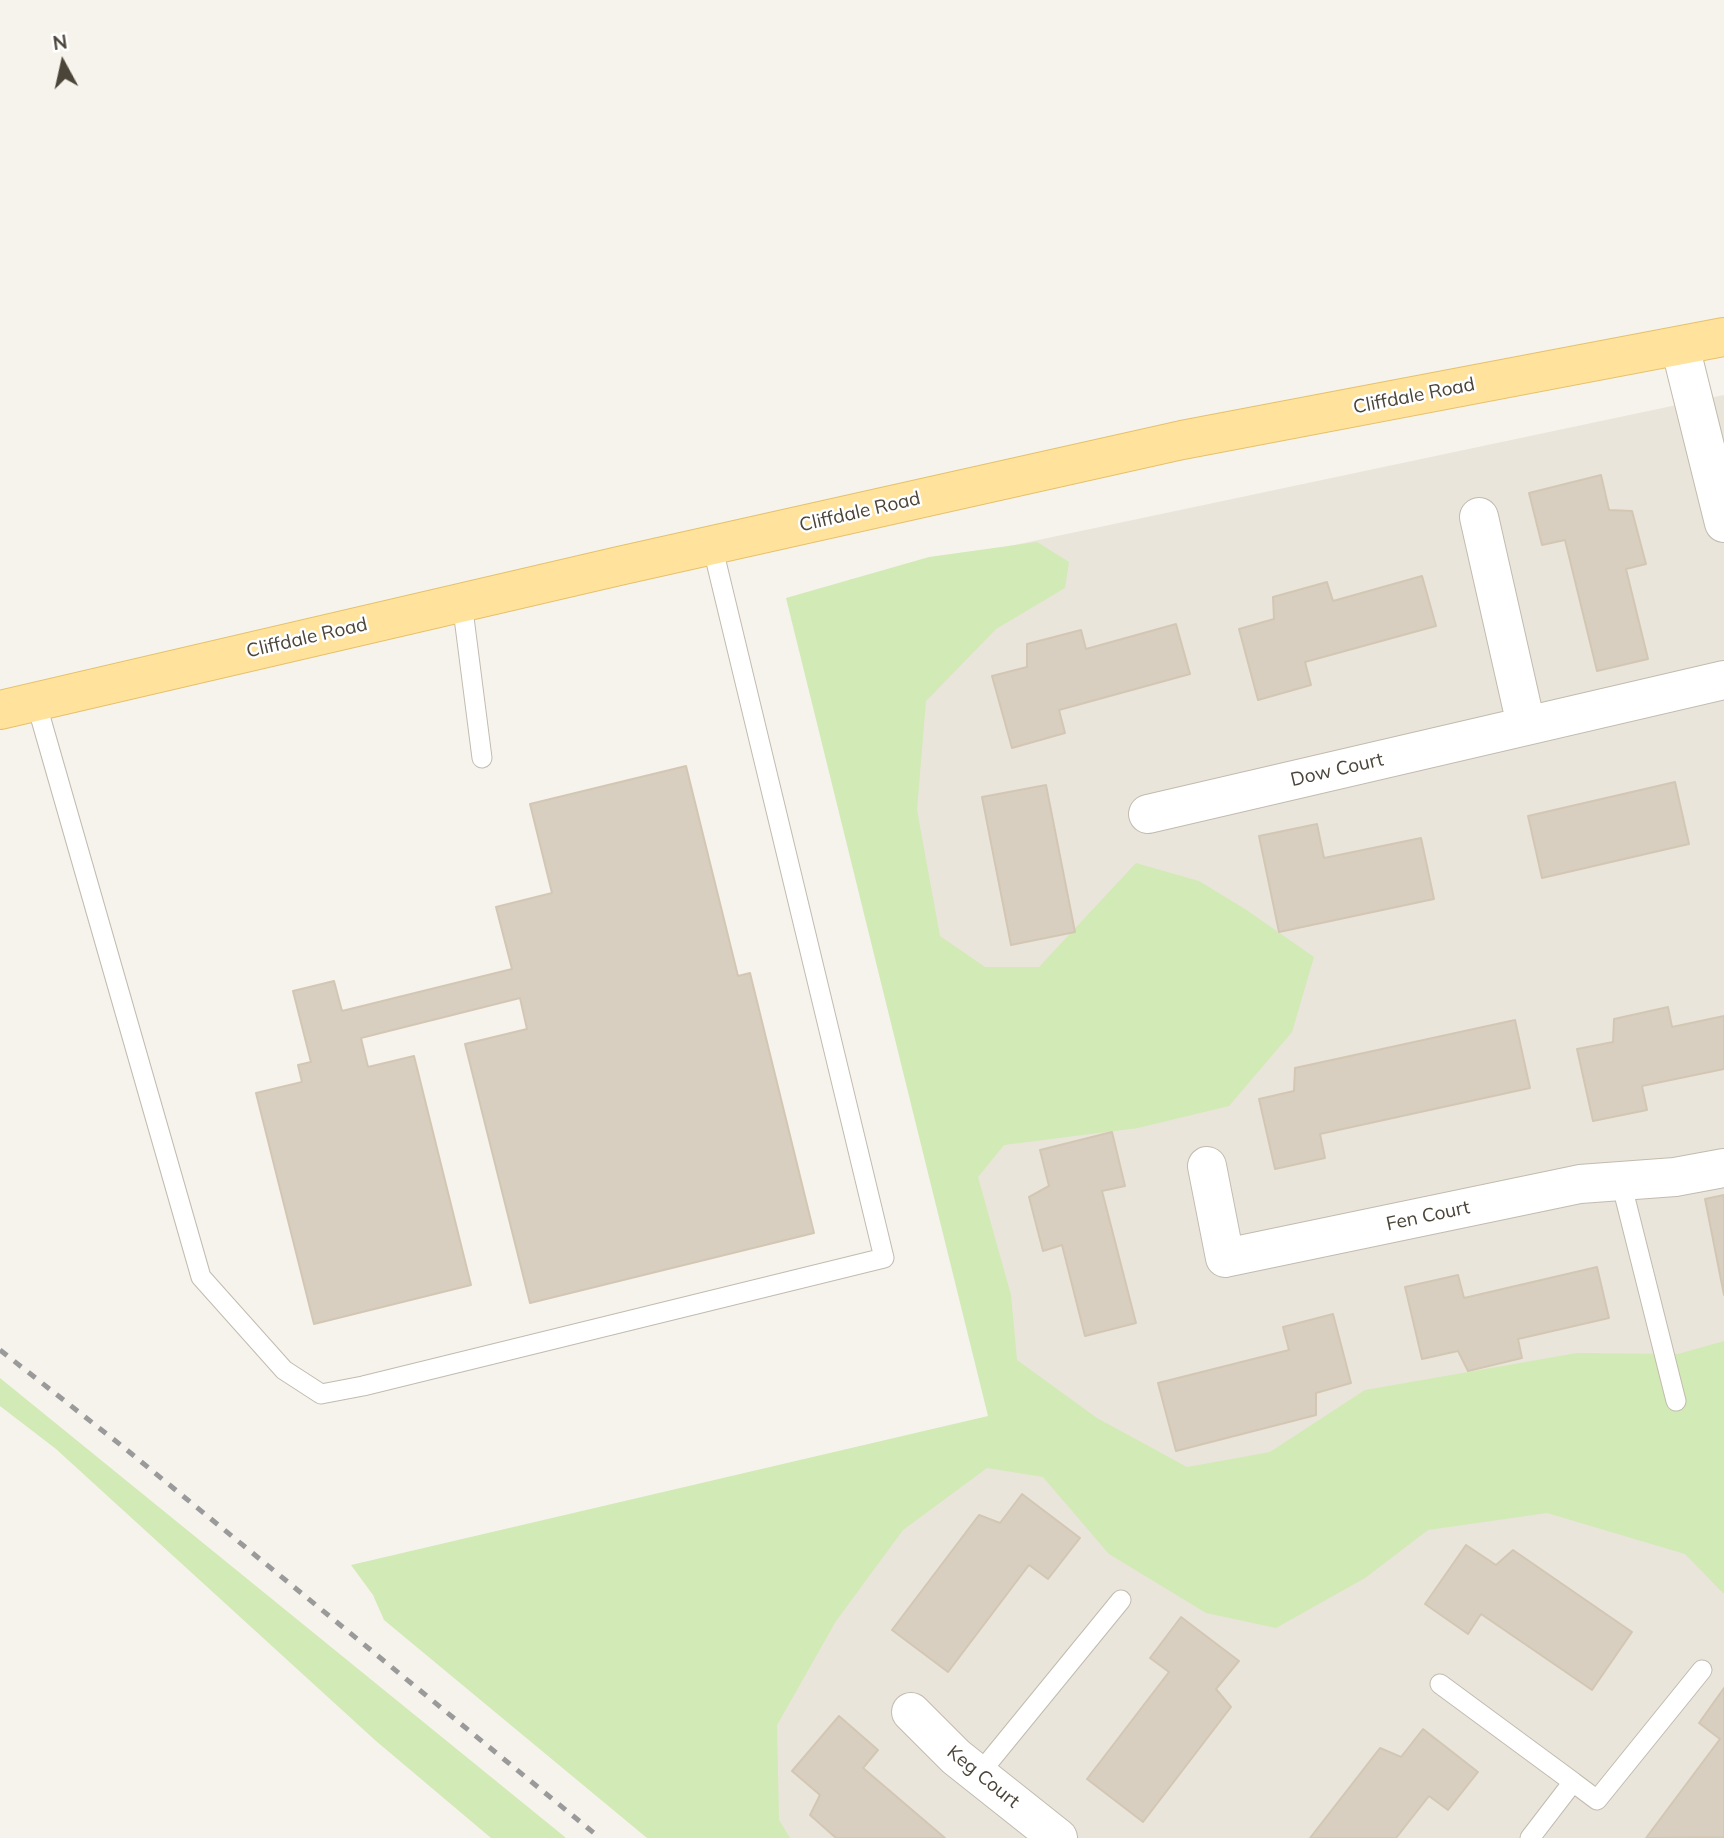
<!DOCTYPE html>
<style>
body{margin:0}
#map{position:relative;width:1724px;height:1838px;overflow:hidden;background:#f6f3ec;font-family:Mulish,sans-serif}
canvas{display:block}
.north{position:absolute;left:28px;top:28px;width:70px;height:70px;-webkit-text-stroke:5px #fff;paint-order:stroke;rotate:352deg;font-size:19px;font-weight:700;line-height:28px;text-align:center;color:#4b4439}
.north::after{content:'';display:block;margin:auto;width:24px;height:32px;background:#4b4439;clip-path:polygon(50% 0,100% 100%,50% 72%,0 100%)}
</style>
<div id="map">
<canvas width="1724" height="1838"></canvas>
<div class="north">N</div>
</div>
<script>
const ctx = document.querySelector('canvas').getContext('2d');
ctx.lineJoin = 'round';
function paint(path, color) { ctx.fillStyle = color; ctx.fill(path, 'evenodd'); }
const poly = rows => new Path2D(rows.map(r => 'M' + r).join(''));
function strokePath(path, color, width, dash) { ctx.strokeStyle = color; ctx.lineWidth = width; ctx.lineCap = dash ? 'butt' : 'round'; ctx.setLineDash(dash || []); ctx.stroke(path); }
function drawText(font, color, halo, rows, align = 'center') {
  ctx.font = font + ' Mulish,sans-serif'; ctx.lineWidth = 5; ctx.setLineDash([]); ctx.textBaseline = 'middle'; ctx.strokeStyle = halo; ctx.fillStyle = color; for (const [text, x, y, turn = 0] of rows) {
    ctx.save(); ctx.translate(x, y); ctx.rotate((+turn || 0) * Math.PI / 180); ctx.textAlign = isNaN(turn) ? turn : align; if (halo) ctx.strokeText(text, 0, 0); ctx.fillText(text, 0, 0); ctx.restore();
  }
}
paint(poly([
 [1724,395,1724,1838,760,1838,549,1660,1023,1432,849,580]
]), '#eae5da');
paint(poly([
 [1037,542,1069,562,1065,588,996,629,926,701,917,810,940,936,985,967,1039,967,1136,863,1199,881,1245,909,1314,957,1292,1032,1229,1106,1138,1128,1004,1145,978,1177,1011,1295,1017,1360,1097,1418,1187,1467,1270,1452,1365,1390,1577,1353,1678,1354,1724,1341,1724,1594,1685,1554,1547,1513,1428,1530,1365,1578,1276,1628,1206,1613,1109,1554,1043,1477,987,1468,903,1530,836,1621,777,1725,779,1820,790,1838,647,1838,384,1620,373,1595,351,1565,988,1416,786,598,929,557],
 [0,1378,560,1833,566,1838,491,1838,376,1741,56,1449,0,1406]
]), '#d2eab5');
const building = poly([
 [1601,475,1609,510,1632,511,1646,564,1626,569,1648,659,1597,671,1565,540,1542,545,1529,493,1601,475],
 [1422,576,1436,626,1305,662,1311,685,1258,700,1239,629,1274,619,1273,597,1327,582,1333,601,1422,576],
 [1176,624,1190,674,1059,710,1065,733,1012,748,992,676,1027,667,1027,644,1081,630,1086,649,1176,624],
 [686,766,738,976,750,973,814,1233,530,1303,465,1044,527,1029,520,998,361,1038,368,1067,414,1056,471,1285,314,1324,256,1093,302,1082,298,1065,311,1062,293,991,334,981,342,1011,512,969,496,907,552,893,530,804,686,766],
 [1675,782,1689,844,1542,878,1528,816,1675,782],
 [1046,785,1075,932,1011,945,982,797,1046,785],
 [1317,824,1324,858,1421,838,1434,899,1279,932,1259,836,1317,824],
 [1668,1007,1672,1027,1724,1016,1724,1069,1642,1086,1647,1110,1593,1121,1577,1049,1613,1042,1614,1019,1668,1007],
 [1515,1020,1530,1088,1320,1134,1325,1158,1275,1169,1259,1099,1294,1091,1295,1068,1515,1020],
 [1112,1132,1125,1186,1102,1191,1136,1323,1085,1336,1062,1245,1043,1251,1029,1197,1049,1186,1040,1150,1112,1132],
 [1724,1195,1724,1295,1705,1199,1724,1195],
 [1597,1267,1609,1318,1518,1339,1522,1358,1468,1371,1458,1351,1422,1359,1405,1287,1458,1275,1464,1298,1597,1267],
 [1333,1314,1351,1383,1316,1393,1316,1415,1176,1451,1158,1383,1289,1350,1283,1327,1333,1314],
 [1022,1494,1080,1538,1048,1579,1029,1565,948,1672,892,1630,979,1515,1000,1523,1022,1494],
 [1466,1545,1496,1565,1513,1550,1632,1632,1592,1690,1481,1614,1468,1634,1425,1604,1466,1545],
 [1181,1617,1239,1661,1216,1689,1231,1707,1143,1822,1087,1779,1169,1672,1150,1658,1181,1617],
 [1724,1688,1724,1837,1646,1838,1720,1739,1699,1723,1724,1688],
 [839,1716,878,1750,863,1768,945,1838,836,1838,810,1815,820,1795,792,1771,839,1716],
 [1423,1729,1478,1772,1448,1810,1429,1796,1396,1838,1310,1838,1380,1748,1401,1757,1423,1729]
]);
paint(building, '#d8cfc1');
strokePath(building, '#d3c7b4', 2);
const lane = poly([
 [462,602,482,758],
 [36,702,201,1277,284,1370,321,1394,363,1386,884,1258,712,545],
 [1621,1182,1676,1401],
 [1440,1684,1573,1782],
 [979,1774,1121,1600],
 [1530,1838,1573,1782,1597,1800,1702,1670]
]);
const street = poly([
 [1680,346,1724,523],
 [1479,517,1526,725],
 [1148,814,1724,680],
 [1207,1166,1225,1258,1580,1184,1675,1177,1724,1168],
 [911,1712,956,1757,1058,1838]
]);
const primary = poly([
 [0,710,619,566,1182,440,1724,337]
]);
strokePath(lane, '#c2bbae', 21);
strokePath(street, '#c2bbae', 40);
strokePath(primary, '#e6c16a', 40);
strokePath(lane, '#fff', 19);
strokePath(street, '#fff', 38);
strokePath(primary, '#ffe39c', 38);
strokePath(poly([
 [0,1350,122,1446,600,1838]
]), '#9a9a9a', 5, [9, 9]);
drawText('19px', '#4b4439', '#fff', [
 ["Cliffdale Road",1414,396,-11],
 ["Cliffdale Road",860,512,-13],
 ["Cliffdale Road",307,638,-13],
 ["Dow Court",1337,770,-13],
 ["Fen Court",1428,1216,-12],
 ["Keg Court",983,1777,39]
]);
</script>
